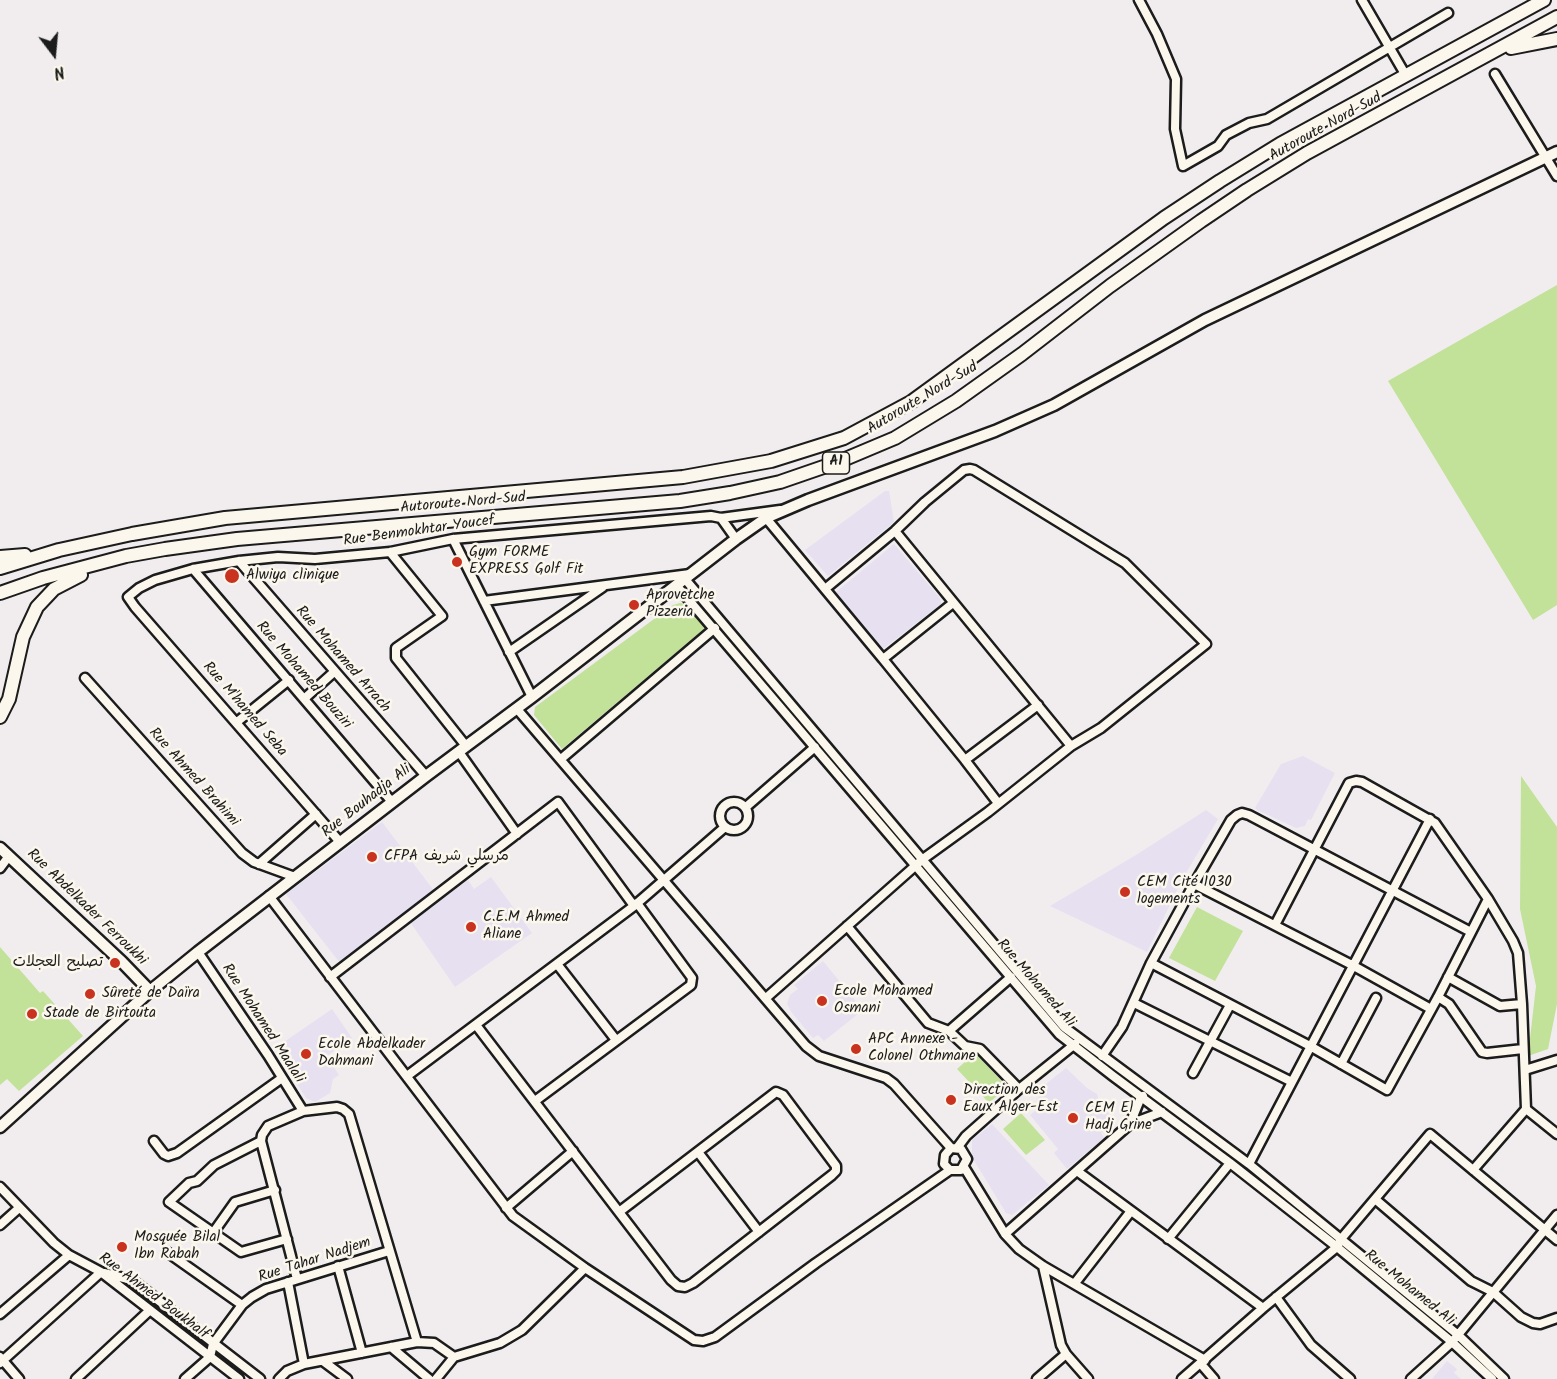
<!DOCTYPE html>
<meta charset="utf-8">
<style>
body{margin:0}
#map{position:relative;width:1557px;height:1379px;overflow:hidden;background:#f1edee;font-family:Kalam,sans-serif}
canvas{display:block}
.north{position:absolute;left:24px;top:24px;width:60px;height:60px;-webkit-text-stroke:4px #fbf7ec;paint-order:stroke;rotate:164deg;font-size:16px;font-weight:700;line-height:24px;text-align:center;color:#1c1c1c}
.north::after{content:'';display:block;margin:auto;width:21px;height:27px;background:#1c1c1c;clip-path:polygon(50% 0,100% 100%,50% 72%,0 100%)}
</style>
<div id="map">
<canvas width="1557" height="1379"></canvas>
<div class="north">N</div>
</div>
<script>
const ctx = document.querySelector('canvas').getContext('2d');
ctx.lineJoin = 'round';
function paint(path, color) { ctx.fillStyle = color; ctx.fill(path, 'evenodd'); }
const poly = rows => new Path2D(rows.map(r => 'M' + r).join(''));
function strokePath(path, color, width, dash) { ctx.strokeStyle = color; ctx.lineWidth = width; ctx.lineCap = dash ? 'butt' : 'round'; ctx.setLineDash(dash || []); ctx.stroke(path); }
function drawText(font, color, halo, rows, align = 'center') {
  ctx.font = font + ' Kalam,"Playpen Sans Arabic",sans-serif'; ctx.lineWidth = 5; ctx.setLineDash([]); ctx.textBaseline = 'middle'; ctx.strokeStyle = halo; ctx.fillStyle = color; for (const [text, x, y, turn = 0] of rows) {
    ctx.save(); ctx.translate(x, y); ctx.rotate((+turn || 0) * Math.PI / 180); ctx.textAlign = isNaN(turn) ? turn : align; if (halo) ctx.strokeText(text, 0, 0); ctx.fillText(text, 0, 0); ctx.restore();
  }
}
paint(poly([
 [885,491,889,491,894,522,828,576,805,550],
 [894,544,940,598,941,602,941,604,883,649,879,648,837,596,836,592],
 [1303,756,1335,773,1311,820,1308,819,1305,826,1296,828,1257,810,1255,808,1281,764],
 [1206,810,1218,819,1183,878,1147,952,1050,906,1136,855],
 [382,822,435,892,340,963,286,894],
 [491,877,532,933,455,987,410,922,468,880,474,889],
 [823,961,863,1010,824,1041,818,1035,813,1038,792,1013,787,1004,790,995,798,989,794,985],
 [332,1009,352,1038,327,1056,339,1075,333,1079,330,1093,315,1102,306,1098,298,1085,302,1082,278,1046],
 [1066,1068,1087,1088,1097,1094,1099,1102,1115,1121,1101,1133,1104,1138,1067,1169,1054,1153,1058,1149,1030,1115,1041,1106,1036,1100,1040,1096,1037,1091],
 [992,1124,1049,1185,1012,1215,1006,1213,972,1157,972,1140],
 [1447,1361,1457,1369,1454,1373,1461,1379,1432,1379]
]), '#e6e0f0');
paint(poly([
 [1557,285,1557,605,1533,620,1388,381],
 [680,603,687,604,695,611,703,624,704,629,562,749,534,715,535,707,673,605],
 [1521,776,1557,827,1557,1004,1548,1049,1528,1056,1536,986,1520,909],
 [1197,907,1243,931,1215,981,1169,958],
 [0,947,40,993,43,991,83,1036,19,1091,7,1079,0,1085],
 [975,1053,1007,1087,989,1103,957,1069],
 [1021,1113,1045,1140,1026,1155,1003,1129]
]), '#c2e199');
const minor = poly([
 [1139,0,1157,34,1176,79,1175,129,1183,166,1218,146,1226,135,1249,123,1267,119,1448,13],
 [1362,0,1405,74],
 [1495,74,1557,176],
 [721,518,736,539],
 [766,518,883,659,953,603],
 [895,531,1071,746],
 [453,539,532,697],
 [390,552,442,616,396,648,396,658,466,746],
 [239,561,426,776],
 [193,569,392,802],
 [685,579,1064,1027,1249,1164,1457,1334,1504,1379],
 [677,586,1059,1034,1113,1076,1230,1163,1337,1247,1452,1342,1492,1379],
 [484,601,690,574],
 [509,652,603,587],
 [883,659,965,760],
 [85,678,242,853,254,862,295,877],
 [305,698,334,672],
 [517,709,806,1046,819,1056,886,1078,894,1084,951,1148],
 [237,722,289,680],
 [459,752,517,834],
 [561,759,715,628],
 '720 816a14 14 0 1 1 28 0a14 14 0 1 1-28 0Z',
 [998,803,965,760,1038,705],
 [746,807,815,747],
 [340,842,135,607,128,597,139,588,155,580,193,569,239,561,278,557,315,559,390,552,453,539,711,516,721,518,780,510],
 [259,864,316,814],
 [0,868,9,856],
 [1194,884,1352,965,1431,1009],
 [269,896,513,1216,585,1268,694,1340,703,1341,715,1337,816,1263,950,1170,961,1170,967,1159,961,1149,951,1148,945,1155,944,1164,950,1170],
 [1275,925,1349,783,1356,781,1362,782,1435,823,1488,899,1513,941,1518,953,1522,1004,1526,1109],
 [847,926,928,1023,949,1031,965,1046,980,1049,1019,1089],
 [198,952,268,1055,303,1111],
 [1151,963,1310,1046,1387,1090,1438,997,1488,899],
 [557,964,616,1040],
 [330,977,558,802,634,906],
 [1448,977,1500,1006,1522,1004],
 [1438,997,1449,1004,1482,1052,1487,1053,1523,1049],
 [766,998,923,859,988,812,1071,746,1101,728,1206,644,1125,563,974,470,970,469,964,470,925,502,895,531,825,589],
 [1134,1003,1292,1082],
 [476,1025,671,1280,678,1286,685,1287,693,1283,832,1175,836,1171,836,1166,783,1095,776,1092,619,1212],
 [949,1031,1011,977],
 [1102,1056,1122,1027,1151,963,1194,884,1231,820,1237,815,1242,813,1249,815,1471,932],
 [1341,1064,1376,998],
 [1525,1070,1557,1060],
 [1193,1073,1230,1005],
 [407,1076,634,906,725,827],
 [1143,1096,1141,1097,1130,1124,1162,1112],
 [535,1101,691,985,692,978,637,903],
 [154,1141,164,1154,168,1156,177,1153,282,1078],
 [261,1141,214,1165,197,1181,189,1183,169,1202,241,1252,287,1239],
 [957,1148,966,1136,1019,1089,1075,1044],
 [698,1152,759,1232],
 [1249,1164,1430,819],
 [964,1167,1005,1234,1019,1249,1043,1266,1205,1360],
 [1473,1170,1526,1109,1557,1134],
 [1077,1171,1263,1308],
 [0,1187,54,1243,69,1255,101,1272,239,1379],
 [1375,1199,1471,1281,1493,1292,1521,1317,1533,1323,1540,1324,1557,1318],
 [506,1208,573,1151],
 [0,1225,19,1208],
 [213,1233,235,1202,275,1190],
 [1005,1234,1130,1124],
 [1168,1239,1230,1163],
 [167,1252,242,1305],
 [338,1266,362,1353],
 [1043,1266,1061,1345,1066,1354,1088,1379],
 [104,1273,132,1280,260,1379],
 [297,1279,261,1141,262,1135,268,1126,303,1111,337,1107,343,1109,349,1114,417,1342,434,1343,454,1357],
 [288,1282,304,1364],
 [1075,1283,1131,1211],
 [1276,1297,1311,1345,1350,1379],
 [0,1314,69,1255],
 [391,1347,429,1379],
 [0,1357,19,1379],
 [454,1357,500,1343,522,1330,585,1268],
 [323,1361,347,1379],
 [0,1363,101,1272],
 [1201,1364,1214,1379],
 [76,1379,150,1310],
 [185,1379,210,1357,213,1344,242,1305,252,1297,266,1289,389,1251],
 [279,1379,287,1371,304,1364,417,1342],
 [436,1379,454,1357],
 [1037,1379,1066,1354],
 [1182,1379,1263,1308,1337,1247,1341,1239,1430,1134,1557,1240],
 [1411,1379,1452,1342,1557,1215]
]);
const major = poly([
 [0,848,122,962,150,991],
 [0,1127,150,991,198,952,426,776,532,697,736,539,766,518,808,500,995,431,1054,405,1205,320,1557,152]
]);
const highway = poly([
 [1511,48,1557,39],
 [0,557,25,555],
 [0,568,59,550,132,534,225,518,683,477,771,461,844,438,911,402,1164,218,1220,181,1280,144,1544,0],
 [0,593,43,578,126,556,165,549,237,539,680,501,730,493,780,482,838,462,895,438,956,401,1022,354,1110,286,1201,221,1247,190,1307,153,1557,17],
 [0,717,9,699,23,637,37,607,54,589,81,575]
]);
strokePath(minor, '#1c1c1c', 13);
strokePath(major, '#1c1c1c', 15);
strokePath(highway, '#1c1c1c', 16);
strokePath(minor, '#fbf7ec', 8);
strokePath(major, '#fbf7ec', 10);
strokePath(highway, '#fbf7ec', 12);
for (const [x, y, r, color] of [
 [457,562,6,"#c8321e"],
 [232,576,8,"#c8321e"],
 [634,605,6,"#c8321e"],
 [372,857,6,"#c8321e"],
 [1125,892,6,"#c8321e"],
 [471,927,6,"#c8321e"],
 [115,963,6,"#c8321e"],
 [90,994,6,"#c8321e"],
 [822,1001,6,"#c8321e"],
 [32,1014,6,"#c8321e"],
 [856,1049,6,"#c8321e"],
 [306,1054,6,"#c8321e"],
 [951,1100,6,"#c8321e"],
 [1073,1118,6,"#c8321e"],
 [122,1247,6,"#c8321e"]
]) { const dot = new Path2D(); dot.arc(x, y, r, 0, 2 * Math.PI); ctx.fillStyle = color; ctx.fill(dot); strokePath(dot, '#fbf7ec', 2); }
for (const [x, y, w] of [
 [836,463,27]
]) { const box = new Path2D(); box.roundRect(x - w / 2, y - 11, w, 22, 4.5); ctx.fillStyle = '#fbf7ec'; ctx.fill(box); strokePath(box, '#1c1c1c', 1.5); }
drawText('bold 14px', '#1c1c1c', null, [
 ["A1",836,463]
]);
drawText('15px', '#1c1c1c', '#fbf7ec', [
 ["Autoroute Nord-Sud",1326,128,-29],
 ["Autoroute Nord-Sud",923,399,-31],
 ["Autoroute Nord-Sud",463,504,-5],
 ["Rue Benmokhtar Youcef",419,532,-8],
 ["Rue Mohamed Arrach",342,660,49],
 ["Rue Mohamed Bouziri",303,676,49],
 ["Rue M'hamed Seba",244,710,49],
 ["Rue Ahmed Brahimi",193,778,48],
 ["Rue Bouhadja Ali",367,802,-38],
 ["Rue Abdelkader Ferroukhi",86,908,44],
 ["Rue Mohamed Ali",1035,984,49],
 ["Rue Mohamed Maalali",262,1024,57],
 ["Rue Tahar Nadjem",315,1261,-18],
 ["Rue Mohamed Ali",1409,1289,39],
 ["Rue Ahmed Boukhalf",153,1297,37]
]);
drawText('15px', '#1c1c1c', '#fbf7ec', [
 ["Gym FORME",469,553],
 ["EXPRESS Golf Fit",469,570],
 ["Alwiya clinique",246,576],
 ["Aprovetche",646,596],
 ["Pizzeria",646,613],
 ["CFPA مرسلي شريف",384,857],
 ["CEM Cité 1030",1137,883],
 ["logements",1137,900],
 ["C.E.M Ahmed",483,918],
 ["Aliane",483,935],
 ["تصليح العجلات",103,963,"right"],
 ["Ecole Mohamed",834,992],
 ["Osmani",834,1009],
 ["Sûreté de Daïra",102,994],
 ["Stade de Birtouta",44,1014],
 ["APC Annexe -",868,1040],
 ["Colonel Othmane",868,1057],
 ["Ecole Abdelkader",318,1045],
 ["Dahmani",318,1062],
 ["Direction des",963,1091],
 ["Eaux Alger-Est",963,1108],
 ["CEM El",1085,1109],
 ["Hadj Grine",1085,1126],
 ["Mosquée Bilal",134,1238],
 ["Ibn Rabah",134,1255]
], 'left');
</script>
